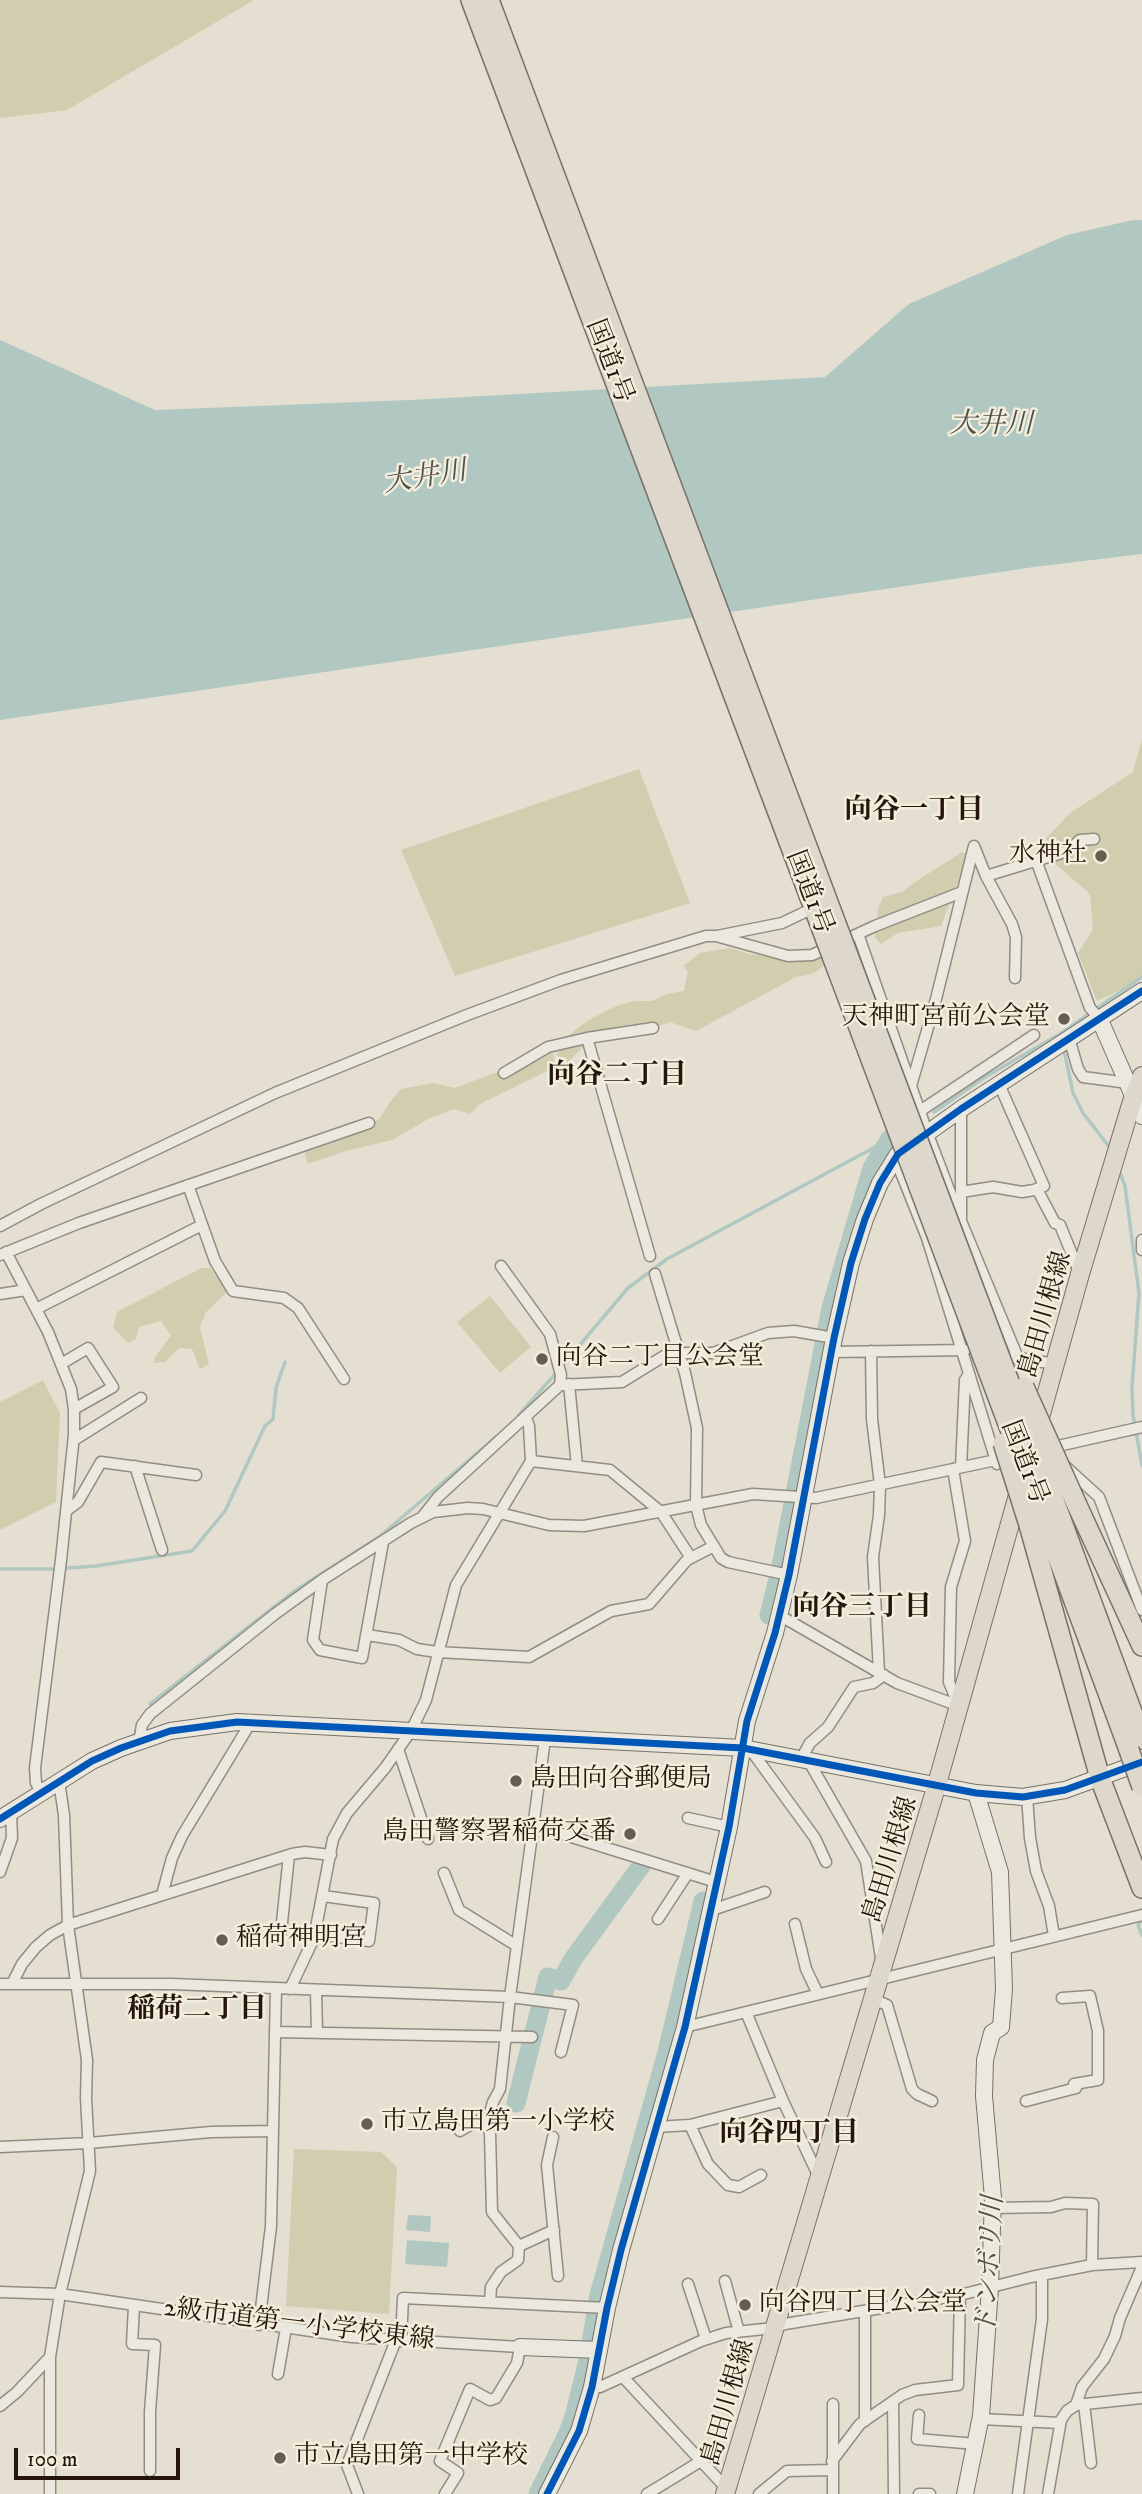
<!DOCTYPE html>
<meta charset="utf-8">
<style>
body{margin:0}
#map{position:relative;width:1142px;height:2494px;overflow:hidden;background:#e4dfd1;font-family:"IM FELL DW Pica",serif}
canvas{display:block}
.scale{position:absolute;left:14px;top:2448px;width:166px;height:32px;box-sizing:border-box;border:4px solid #25150c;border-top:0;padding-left:9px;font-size:21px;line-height:24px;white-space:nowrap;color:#25150c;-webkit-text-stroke:5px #f3eddc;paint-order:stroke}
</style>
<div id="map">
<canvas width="1142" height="2494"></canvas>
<div class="scale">100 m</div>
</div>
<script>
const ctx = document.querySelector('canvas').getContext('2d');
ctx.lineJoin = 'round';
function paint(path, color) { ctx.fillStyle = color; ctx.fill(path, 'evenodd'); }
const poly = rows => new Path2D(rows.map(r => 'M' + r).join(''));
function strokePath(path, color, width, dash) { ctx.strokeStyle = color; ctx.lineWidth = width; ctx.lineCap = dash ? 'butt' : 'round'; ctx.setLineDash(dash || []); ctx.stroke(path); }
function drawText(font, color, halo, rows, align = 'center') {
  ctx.font = font + ' "IM FELL DW Pica","Noto Serif JP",serif'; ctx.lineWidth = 5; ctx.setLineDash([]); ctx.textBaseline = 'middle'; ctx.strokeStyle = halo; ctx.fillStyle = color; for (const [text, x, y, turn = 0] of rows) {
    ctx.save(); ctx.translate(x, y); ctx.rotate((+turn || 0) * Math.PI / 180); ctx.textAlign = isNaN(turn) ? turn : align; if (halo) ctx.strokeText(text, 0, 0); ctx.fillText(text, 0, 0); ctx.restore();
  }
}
paint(poly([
 [0,0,254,0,67,110,0,118],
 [1142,739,1142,979,1097,1001,1078,953,1093,930,1090,894,1037,848,1070,813,1133,772],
 [639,769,690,903,455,976,401,850],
 [962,852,971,856,962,871,941,926,898,933,881,944,875,937,878,908,883,897,902,892,918,880],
 [730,948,750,954,801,960,819,955,827,964,812,974,796,977,696,1031,670,1022,653,1028,631,1024,595,1035,565,1065,557,1055,564,1039,587,1021,616,1006,635,1001,652,1001,667,994,684,991,688,971,683,966,700,953],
 [549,1047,554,1057,555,1067,480,1104,470,1114,454,1109,430,1118,392,1140,346,1151,308,1164,304,1150,367,1127,380,1118,390,1102,401,1089,433,1083,455,1088,497,1072,535,1048],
 [201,1268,210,1268,228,1291,206,1312,200,1327,209,1364,200,1369,192,1349,179,1348,165,1362,154,1363,155,1357,171,1336,161,1321,139,1327,136,1339,128,1343,113,1327,117,1312],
 [490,1296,531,1347,500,1373,457,1322],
 [43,1380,60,1413,56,1502,0,1530,0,1402],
 [294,2149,381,2152,397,2167,389,2314,286,2306]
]), '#d0ceae');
paint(poly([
 [1133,220,1142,220,1142,554,1034,567,0,720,0,340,155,410,410,400,825,377,909,304,1067,235],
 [408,2215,431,2216,430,2232,406,2230],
 [407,2240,449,2243,447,2267,405,2264]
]), '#b0c7c2');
strokePath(poly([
 [1064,1050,1073,1093,1083,1113,1110,1148],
 [934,1112,985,1077,1060,1034,1142,977],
 [1118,1168,1125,1186,1139,1293,1132,1387,1133,1415,1142,1465],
 [562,1366,628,1288,667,1259,890,1139],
 [518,1416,557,1372],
 [0,1569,55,1569,96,1566,192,1551,225,1511,265,1426,273,1419,276,1388,285,1362],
 [150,1704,296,1590,379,1537,497,1436],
 [1142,1920,1138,1925,1142,1935]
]), '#b0c7c2', 3.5);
strokePath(poly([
 [769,1615,780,1571,831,1308,872,1168,890,1139],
 [516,2103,548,1977,561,1981,573,1959,641,1866],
 [538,2494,568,2433,575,2413,588,2360,599,2295,667,2052,703,1901]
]), '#b0c7c2', 19);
const street = poly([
 [1036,860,1090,1008,1099,1018],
 [986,876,1068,851,1080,840,1094,839],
 [858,934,927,1132,961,1221],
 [717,936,782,923,805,912],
 [587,1038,650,1256],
 [1069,1038,1078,1069,1083,1077,1128,1083],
 [504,1073,548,1047,587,1038,653,1028],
 [911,1086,935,1003,974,846,986,876,1012,924,1016,937,1015,978],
 [961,1109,961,1221,1018,1358],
 [920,1111,1034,1035],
 [895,1158,927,1238,997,1464],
 [188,1185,215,1261,233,1291,284,1298,298,1308,344,1379],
 [1037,1189,1055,1223,1060,1225,1080,1274],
 [961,1192,993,1187,1022,1192,1034,1190,1044,1186,999,1084],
 [0,1226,41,1204,275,1093,467,1015,561,980,706,936,716,936,788,956,812,955,875,926,962,892],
 [1142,1240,1142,1250],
 [6,1252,48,1332,71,1389,74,1409,74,1435,61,1560,35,1768,36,1783,41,1792],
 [0,1255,79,1223,369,1123],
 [501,1266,550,1334,561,1375,560,1385],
 [655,1274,685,1373,697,1428,696,1505,701,1525,721,1558,728,1562,789,1575],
 [0,1294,26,1290],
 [36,1309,202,1225],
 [871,1351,872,1419,880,1485,879,1515,873,1557,879,1673],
 [832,1352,965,1350],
 [1012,1357,1055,1364],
 [61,1364,88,1348,113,1387,74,1409],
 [569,1384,577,1466],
 [74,1440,141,1398],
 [1049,1448,1142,1427],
 [531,1461,610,1470,661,1512,691,1558],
 [135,1466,162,1550],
 [1065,1466,1099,1497,1142,1610],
 [961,1467,965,1380,969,1374],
 [953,1469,965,1541,951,1587,949,1682,959,1706],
 [66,1511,78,1502,101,1462,196,1475],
 [423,1516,438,1497,560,1385,622,1382,664,1356,672,1353,713,1353,768,1333,794,1331,834,1338],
 [322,1580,313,1640,320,1650,362,1658,383,1542],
 [779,1615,897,1683,959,1706],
 [367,1635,399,1640,417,1649,437,1652,529,1657,611,1611,649,1604,687,1560,714,1546],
 [139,1742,142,1725,150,1714,275,1614,322,1580,411,1523,433,1512,468,1508,483,1509,549,1525,584,1526,753,1494,816,1498,996,1460],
 [398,1749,428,1839],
 [750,1749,815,1838,826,1862],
 [801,1759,810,1743,828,1727,854,1687,873,1683,884,1675],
 [808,1760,866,1861,881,1958],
 [1027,1796,1030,1838,1036,1871,1049,1906,1054,1936],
 [688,1818,729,1827],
 [533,1825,716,1882],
 [0,1872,12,1838,11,1812],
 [444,1873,459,1910,517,1946],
 [162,1895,172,1858,182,1836,251,1722],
 [709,1911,765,1892],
 [658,1919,688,1873],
 [795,1924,806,1969,818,1994],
 [281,1932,289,1855],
 [315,1934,369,1941,374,1903,323,1896],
 [0,1984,171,1984,510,1997,573,2005,561,2052],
 [12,1984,22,1964,36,1947,50,1935,68,1925,292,1854,305,1852,331,1855],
 [290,1989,314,1938,333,1839,347,1813,385,1768,411,1731,426,1700,456,1585,531,1461,529,1426,526,1418],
 [316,1990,317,2033],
 [1062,1998,1090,1996,1098,2031,1098,2080,1074,2084],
 [873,1999,887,2005,912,2089,917,2094,932,2101],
 [746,2012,783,2101,819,2177],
 [685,2027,1142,1915],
 [275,2032,532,2037],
 [1026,2101,1076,2088],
 [487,2123,493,2102,500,2089,510,1997,545,1739],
 [690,2125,783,2101],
 [656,2127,690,2125,708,2164,728,2185,739,2187,761,2175],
 [460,2131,477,2121,483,2121,487,2123,490,2133,492,2212,519,2246,518,2260,501,2272,491,2287,490,2302],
 [553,2137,547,2165,558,2276],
 [0,2147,89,2143,211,2132,273,2131],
 [992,2208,1051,2207,1065,2203,1093,2204,1092,2265],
 [519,2246,554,2230],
 [725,2281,739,2332],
 [688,2284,706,2339],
 [0,2292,60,2294,352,2337,520,2347,517,2363,496,2398,490,2400,470,2389,440,2461,458,2473,445,2494],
 [134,2306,132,2344,155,2345,150,2412,150,2471],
 [259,2325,271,2226,276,1988],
 [401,2341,403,2298,607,2308],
 [278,2374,286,2328],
 [623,2377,728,2490],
 [592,2387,600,2387,701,2341,726,2333,774,2328,785,2324,960,2295,1031,2277,1092,2265,1142,2262],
 [893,2401,894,2494],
 [833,2404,833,2494],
 [1084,2404,1091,2463],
 [1076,2405,1082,2387,1104,2359,1115,2336,1120,2318,1142,2267],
 [0,2406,17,2392,50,2357],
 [919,2415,917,2439,976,2444],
 [981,2419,1060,2423],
 [865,2421,865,2311],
 [832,2461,860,2424,902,2395,915,2390,958,2385,960,2295],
 [50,2494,50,2357,60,2294,90,2171,86,2098,87,2060,68,1925,64,1815,59,1781],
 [358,2494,347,2465,396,2340],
 [647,2494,701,2461],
 [759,2494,787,2471,832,2470],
 [919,2494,930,2494],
 [1018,2494,1042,2319,1042,2275],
 [1048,2494,1061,2420,1067,2411,1076,2405,1142,2398]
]);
const secondary = poly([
 [1099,1018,1142,1116],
 [0,1819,92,1761,121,1748,170,1731,237,1722,743,1748,976,1793,1023,1797,1065,1790,1142,1762],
 [520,2347,599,2350],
 [547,2494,579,2431,592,2387,607,2308,621,2250,685,2027,729,1827,747,1721,775,1633,789,1575,834,1338,851,1263,865,1219,880,1183,898,1154,961,1109,1142,991],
 [965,2494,981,2416,990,2288,993,2198,984,2096,985,2060,992,2033,1001,2027,1004,1989,1000,1872,976,1793]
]);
const primary = poly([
 [1037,1428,1080,1274,1134,1095,1142,1076],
 [725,2494,937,1784,1020,1488]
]);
const highway = poly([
 [471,0,826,940],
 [489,0,840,934],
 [1077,1505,1142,1646],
 [1058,1511,1142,1739],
 [1043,1517,1129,1750],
 [1029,1525,1100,1778,1142,1888]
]);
strokePath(street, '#928c83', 13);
strokePath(secondary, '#777169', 18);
strokePath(primary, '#777169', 20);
strokePath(highway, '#777169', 22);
strokePath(street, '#ebe8e0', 10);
strokePath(secondary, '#ebe8e0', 16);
strokePath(primary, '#ded7cb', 18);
strokePath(highway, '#ded7cb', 19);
const highwayBridge = poly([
 [840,934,1058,1511],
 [826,940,1043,1517],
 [1024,1387,1077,1505],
 [1003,1443,1029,1525],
 [1129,1750,1142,1787]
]);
strokePath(highwayBridge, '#777169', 22, []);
strokePath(highwayBridge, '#ded7cb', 19);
strokePath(poly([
 [0,1819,92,1761,121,1748,170,1731,237,1722,743,1748,976,1793,1023,1797,1065,1790,1142,1762],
 [547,2494,579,2431,592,2387,607,2308,621,2250,685,2027,729,1827,747,1721,775,1633,789,1575,834,1338,851,1263,865,1219,880,1183,898,1154,961,1109,1142,991]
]), '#0057b8', 7);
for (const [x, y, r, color] of [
 [1101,856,7,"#685c51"],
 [1064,1019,7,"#685c51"],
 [542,1359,7,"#685c51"],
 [516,1781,7,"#685c51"],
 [630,1834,7,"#685c51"],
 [222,1940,7,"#685c51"],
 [367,2124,7,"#685c51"],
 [745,2305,7,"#685c51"],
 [280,2458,7,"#685c51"]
]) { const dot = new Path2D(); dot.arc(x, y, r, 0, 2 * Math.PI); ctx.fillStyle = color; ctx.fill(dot); strokePath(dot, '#f3eddc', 2.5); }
drawText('26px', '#25150c', '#f3eddc', [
 ["国道1号",608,362,69],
 ["国道1号",808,893,69],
 ["島田川根線",1047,1315,-74],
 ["国道1号",1023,1463,69],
 ["島田川根線",892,1860,-73],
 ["2級市道第一小学校東線",299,2326,7],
 ["島田川根線",730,2403,-74]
]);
drawText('26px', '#25150c', '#f3eddc', [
 ["水神社",1087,856,"right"],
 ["天神町宮前公会堂",1050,1019,"right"],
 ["向谷二丁目公会堂",556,1359],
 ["島田向谷郵便局",530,1781],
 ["島田警察署稲荷交番",616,1834,"right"],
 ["稲荷神明宮",236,1940],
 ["市立島田第一小学校",381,2124],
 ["向谷四丁目公会堂",759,2305],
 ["市立島田第一中学校",294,2458]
], 'left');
drawText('italic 28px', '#4e504a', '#f3eddc', [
 ["大井川",991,426],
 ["大井川",425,479,-9],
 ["ドンボリ川",992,2266,-87]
]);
drawText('bold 28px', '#25150c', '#f3eddc', [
 ["向谷一丁目",914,812],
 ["向谷二丁目",617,1077],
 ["向谷三丁目",862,1609],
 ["稲荷二丁目",197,2011],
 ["向谷四丁目",789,2135]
]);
</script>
